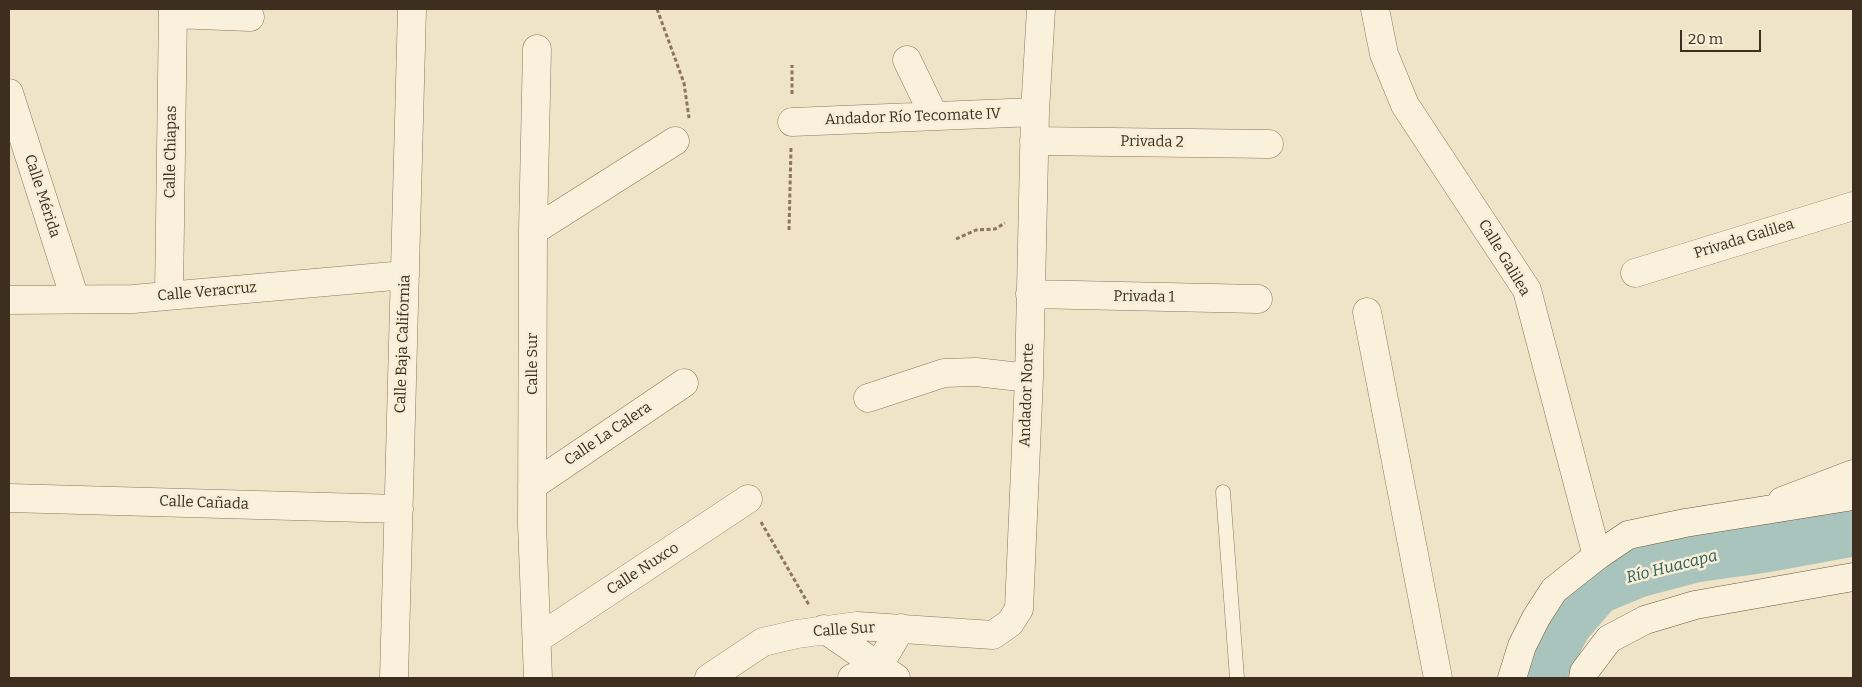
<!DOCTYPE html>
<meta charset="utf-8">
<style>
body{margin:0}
#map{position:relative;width:1862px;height:687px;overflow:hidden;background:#f0e4c8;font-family:Bitter,serif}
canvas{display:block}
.frame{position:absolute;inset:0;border:10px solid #3d2e20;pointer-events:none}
.scale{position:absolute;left:1680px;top:30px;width:81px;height:22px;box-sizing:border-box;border:2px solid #3d2e20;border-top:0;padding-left:6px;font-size:15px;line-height:18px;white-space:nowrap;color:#3d2e20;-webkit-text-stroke:4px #f7eed8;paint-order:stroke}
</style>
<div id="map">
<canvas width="1862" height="687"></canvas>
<div class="frame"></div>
<div class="scale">20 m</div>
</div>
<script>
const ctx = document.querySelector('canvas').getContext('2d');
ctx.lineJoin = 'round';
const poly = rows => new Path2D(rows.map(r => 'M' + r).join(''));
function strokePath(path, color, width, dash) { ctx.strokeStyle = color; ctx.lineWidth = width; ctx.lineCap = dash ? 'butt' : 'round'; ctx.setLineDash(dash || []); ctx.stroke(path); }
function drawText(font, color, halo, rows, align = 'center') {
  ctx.font = font + ' Bitter,serif'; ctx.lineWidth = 5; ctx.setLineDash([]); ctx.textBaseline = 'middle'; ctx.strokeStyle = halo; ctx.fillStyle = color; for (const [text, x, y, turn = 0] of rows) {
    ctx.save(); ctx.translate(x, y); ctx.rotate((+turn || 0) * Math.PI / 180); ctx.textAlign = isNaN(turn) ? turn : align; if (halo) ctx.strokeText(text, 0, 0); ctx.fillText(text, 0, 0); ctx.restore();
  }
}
strokePath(poly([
 [1543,678,1543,671,1567,625,1597,590,1638,573,1695,558,1766,548,1853,532]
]), '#a9c4bc', 49);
const lane = poly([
 [1223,492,1237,678]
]);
const street = poly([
 [1375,9,1384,54,1405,105,1527,290,1597,556],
 [173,14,250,17],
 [537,49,533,231,532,524,538,678],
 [907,60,934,116],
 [9,93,75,299],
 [792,122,1035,112],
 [1034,141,1269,144],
 [533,231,675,141],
 [1635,273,1853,206],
 [1030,294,1258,299],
 [169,295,173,9],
 [9,300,133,299,405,275],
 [1367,312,1438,678],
 [868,398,944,373,976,372,1029,378],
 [532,486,684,383],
 [9,498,399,509],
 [1782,501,1853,474],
 [824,629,896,678],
 [537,639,748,499],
 [394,678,412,9],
 [709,678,763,642,797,634,857,626,993,635,1010,623,1019,609,1029,378,1035,112,1041,9],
 [852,678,879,665,901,628]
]);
const secondary = poly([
 [1512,678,1522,646,1536,618,1554,590,1597,556,1628,535,1685,523,1853,496],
 [1583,678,1584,672,1609,639,1645,620,1695,605,1853,577]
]);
strokePath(lane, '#8d765c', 15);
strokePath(street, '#8d765c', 29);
strokePath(secondary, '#6f573f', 29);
strokePath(poly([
 [657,9,684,83,689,118],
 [792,94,792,65],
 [789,230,791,148],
 [956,239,976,230,995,229,1005,223],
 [761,522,809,605]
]), '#8d765c', 3, [4, 2.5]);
strokePath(lane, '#faf1dc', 14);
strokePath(street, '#faf1dc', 28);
strokePath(secondary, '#faf1dc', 28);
drawText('15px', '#3d2e20', '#f7eed8', [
 ["Andador Río Tecomate IV",913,117,-2],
 ["Privada 2",1152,142,1],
 ["Calle Chiapas",171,152,-89],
 ["Calle Mérida",42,196,72],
 ["Privada Galilea",1744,239,-17],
 ["Calle Galilea",1504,258,59],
 ["Calle Veracruz",207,292,-5],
 ["Privada 1",1144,297,1],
 ["Calle Baja California",403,344,-88],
 ["Calle Sur",533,364,-90],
 ["Andador Norte",1027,395,-88],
 ["Calle La Calera",608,434,-34],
 ["Calle Cañada",204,503,2],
 ["Calle Nuxco",643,569,-33],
 ["Calle Sur",844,630,-4]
]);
drawText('italic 16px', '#2f5d5a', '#f7eed8', [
 ["Río Huacapa",1672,567,-14]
]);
</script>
